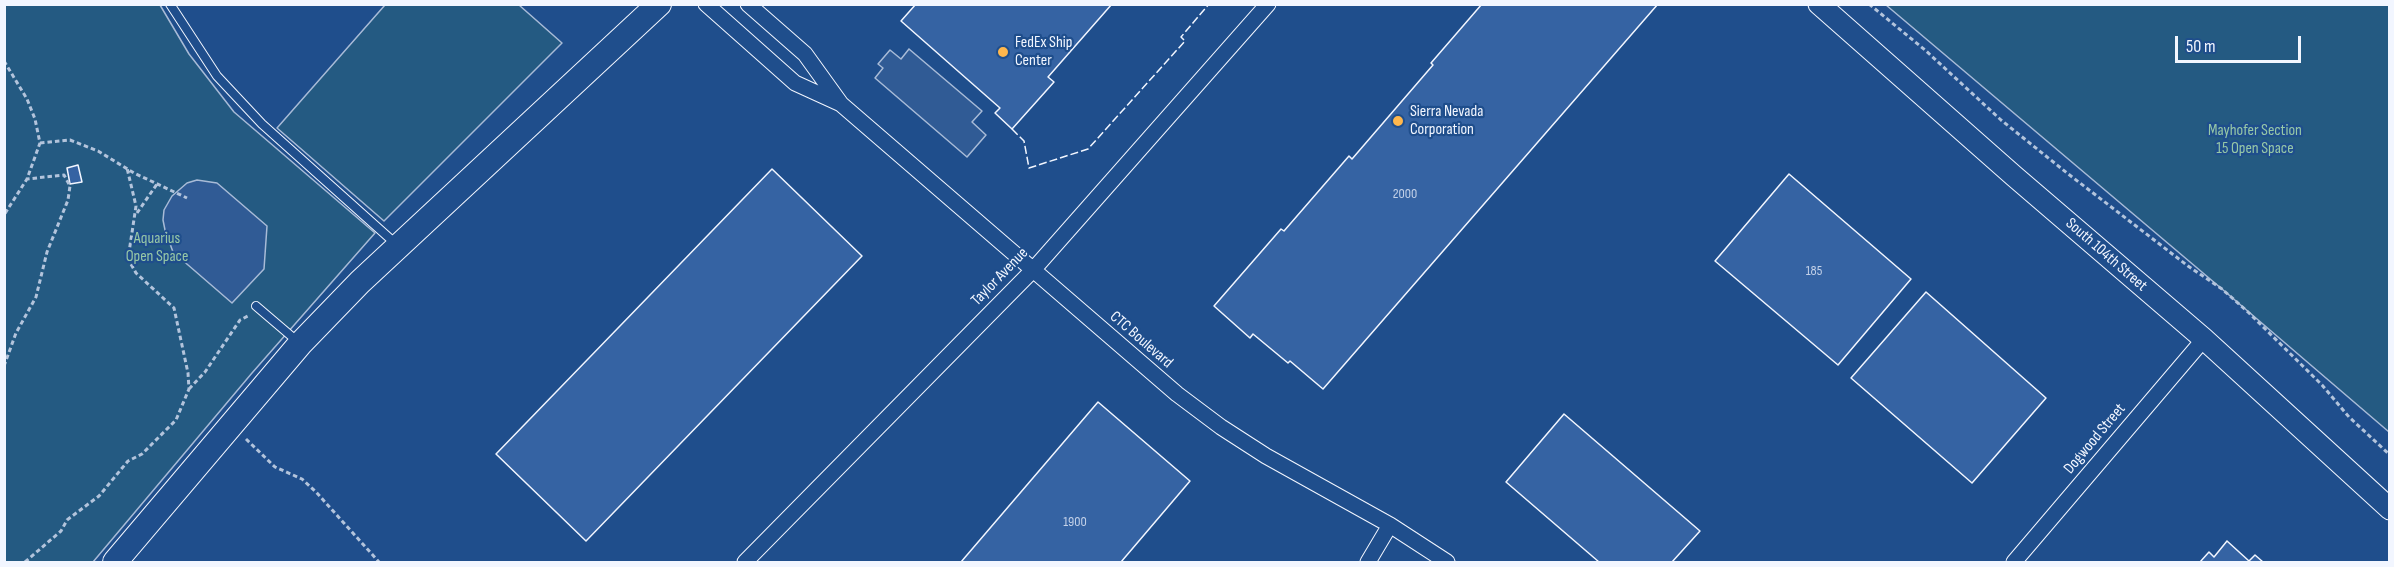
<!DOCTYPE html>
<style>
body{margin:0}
#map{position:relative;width:2394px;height:567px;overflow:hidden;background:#1f4e8c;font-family:"Sofia Sans Condensed",sans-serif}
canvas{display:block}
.frame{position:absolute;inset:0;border:6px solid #f2f6ff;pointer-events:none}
.scale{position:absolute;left:2175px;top:36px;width:126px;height:27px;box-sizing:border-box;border:3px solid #f2f6ff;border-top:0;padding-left:8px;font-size:18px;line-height:21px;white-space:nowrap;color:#f2f6ff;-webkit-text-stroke:4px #1f4e8c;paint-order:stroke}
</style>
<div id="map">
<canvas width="2394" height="567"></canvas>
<div class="frame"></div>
<div class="scale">50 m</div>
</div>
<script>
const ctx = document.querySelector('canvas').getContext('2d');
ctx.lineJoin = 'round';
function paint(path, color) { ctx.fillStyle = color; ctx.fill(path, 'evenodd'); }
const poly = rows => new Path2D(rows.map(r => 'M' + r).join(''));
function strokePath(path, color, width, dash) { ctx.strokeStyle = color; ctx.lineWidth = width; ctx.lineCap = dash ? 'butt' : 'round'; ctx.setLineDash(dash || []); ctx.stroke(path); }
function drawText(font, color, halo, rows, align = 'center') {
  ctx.font = font + ' "Sofia Sans Condensed",sans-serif'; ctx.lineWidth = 4.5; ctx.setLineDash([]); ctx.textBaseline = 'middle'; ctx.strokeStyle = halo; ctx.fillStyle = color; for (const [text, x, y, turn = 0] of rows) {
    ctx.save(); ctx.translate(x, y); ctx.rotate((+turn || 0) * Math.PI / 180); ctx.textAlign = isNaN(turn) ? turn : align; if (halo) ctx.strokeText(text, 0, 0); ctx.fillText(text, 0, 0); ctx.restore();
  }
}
const green = poly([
 [4,5,160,5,189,54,234,112,375,233,252,373,93,562,5,562,4,5],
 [385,5,519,5,562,43,384,221,277,128,385,5],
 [1886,5,2389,5,2389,432,2222,289,1886,5]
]);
paint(green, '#245a82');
strokePath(green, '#a8bbd7', 1.5);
const parking = poly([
 [909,49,982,111,972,122,986,135,967,157,875,78,883,68,878,64,890,50,901,59,909,49],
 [197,180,217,183,267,226,264,269,232,303,173,252,165,230,163,220,164,210,172,196,187,183,197,180]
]);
paint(parking, '#305b95');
strokePath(parking, '#a8bbd7', 1.5);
const building = poly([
 [916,4,1112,4,1048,77,1054,82,1012,129,995,113,1000,108,901,21,916,4],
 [1482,4,1658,4,1323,389,1290,361,1288,363,1253,334,1250,338,1214,306,1281,229,1284,231,1349,156,1352,159,1433,65,1431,63,1482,4],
 [78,165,82,182,70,184,67,168,78,165],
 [772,169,862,256,586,541,496,454,772,169],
 [1789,174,1911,279,1838,365,1715,261,1789,174],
 [1926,292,2046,398,1972,483,1851,378,1926,292],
 [1098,402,1190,481,1121,562,961,562,1098,402],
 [1564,414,1700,531,1672,562,1599,562,1506,482,1564,414],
 [2227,541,2249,561,2255,555,2263,562,2200,562,2209,552,2214,557,2227,541]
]);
paint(building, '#3563a3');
strokePath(building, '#f2f6ff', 1.5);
const lane = poly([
 [170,4,217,76,262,124,396,244],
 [256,306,297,341]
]);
const street = poly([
 [706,4,795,83,841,104],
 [748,4,805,54,841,104,1177,394,1221,427,1266,456,1390,525,1447,562],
 [745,562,1033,270,1268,4],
 [1368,562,1390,525],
 [2014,562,2204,339]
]);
const secondary = poly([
 [1819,4,2014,176,2204,339,2390,509]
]);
const primary = poly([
 [115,562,300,344,360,282,659,4]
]);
strokePath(lane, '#f2f6ff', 10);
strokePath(street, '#f2f6ff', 17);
strokePath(secondary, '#f2f6ff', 23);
strokePath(primary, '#f2f6ff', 26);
strokePath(poly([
 [1869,4,1925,50,2001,120,2067,173,2188,266,2222,289,2249,313,2322,385,2349,417,2390,455],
 [4,61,27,99,35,119,40,143,27,179,4,215],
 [40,143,70,140,98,151,134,173,187,198],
 [137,213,157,184],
 [4,366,16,333,36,297,47,252,68,200,70,186,64,175,27,179],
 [189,389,205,372,240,320,250,315],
 [246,439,275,467,302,479,316,492,379,562],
 [25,562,61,531,67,520,99,496,128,461,142,454,176,420,189,389,188,373,174,308,136,273,128,259,136,206,127,168]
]), '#b3c4dc', 3, [4.5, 3]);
strokePath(lane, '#1f4e8c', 8);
strokePath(street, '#1f4e8c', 15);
strokePath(secondary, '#1f4e8c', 21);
strokePath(primary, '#1f4e8c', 24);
strokePath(poly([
 [1012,129,1024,141,1029,168,1088,149,1185,41,1181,37,1209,4]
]), '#f2f6ff', 1.5, [8, 3]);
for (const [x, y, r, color] of [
 [1003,52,6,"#ffb74d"],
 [1398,121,6,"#ffb74d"]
]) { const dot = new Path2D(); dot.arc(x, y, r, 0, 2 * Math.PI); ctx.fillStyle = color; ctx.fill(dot); strokePath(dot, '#1f4e8c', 2); }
drawText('14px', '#c3d1e8', null, [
 ["2000",1405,194],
 ["185",1814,271],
 ["1900",1075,522]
]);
drawText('16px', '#f2f6ff', '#1f4e8c', [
 ["FedEx Ship",1015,43],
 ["Center",1015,61],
 ["Sierra Nevada",1410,112],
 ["Corporation",1410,130]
], 'left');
drawText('16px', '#97c8a6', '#1f4e8c', [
 ["Mayhofer Section",2255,131],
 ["15 Open Space",2255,149],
 ["Aquarius",157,239],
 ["Open Space",157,257]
]);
drawText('16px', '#f2f6ff', '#1f4e8c', [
 ["South 104th Street",2106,255,41],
 ["Taylor Avenue",1000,277,-46],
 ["CTC Boulevard",1141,340,41],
 ["Dogwood Street",2095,439,-50]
]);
</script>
